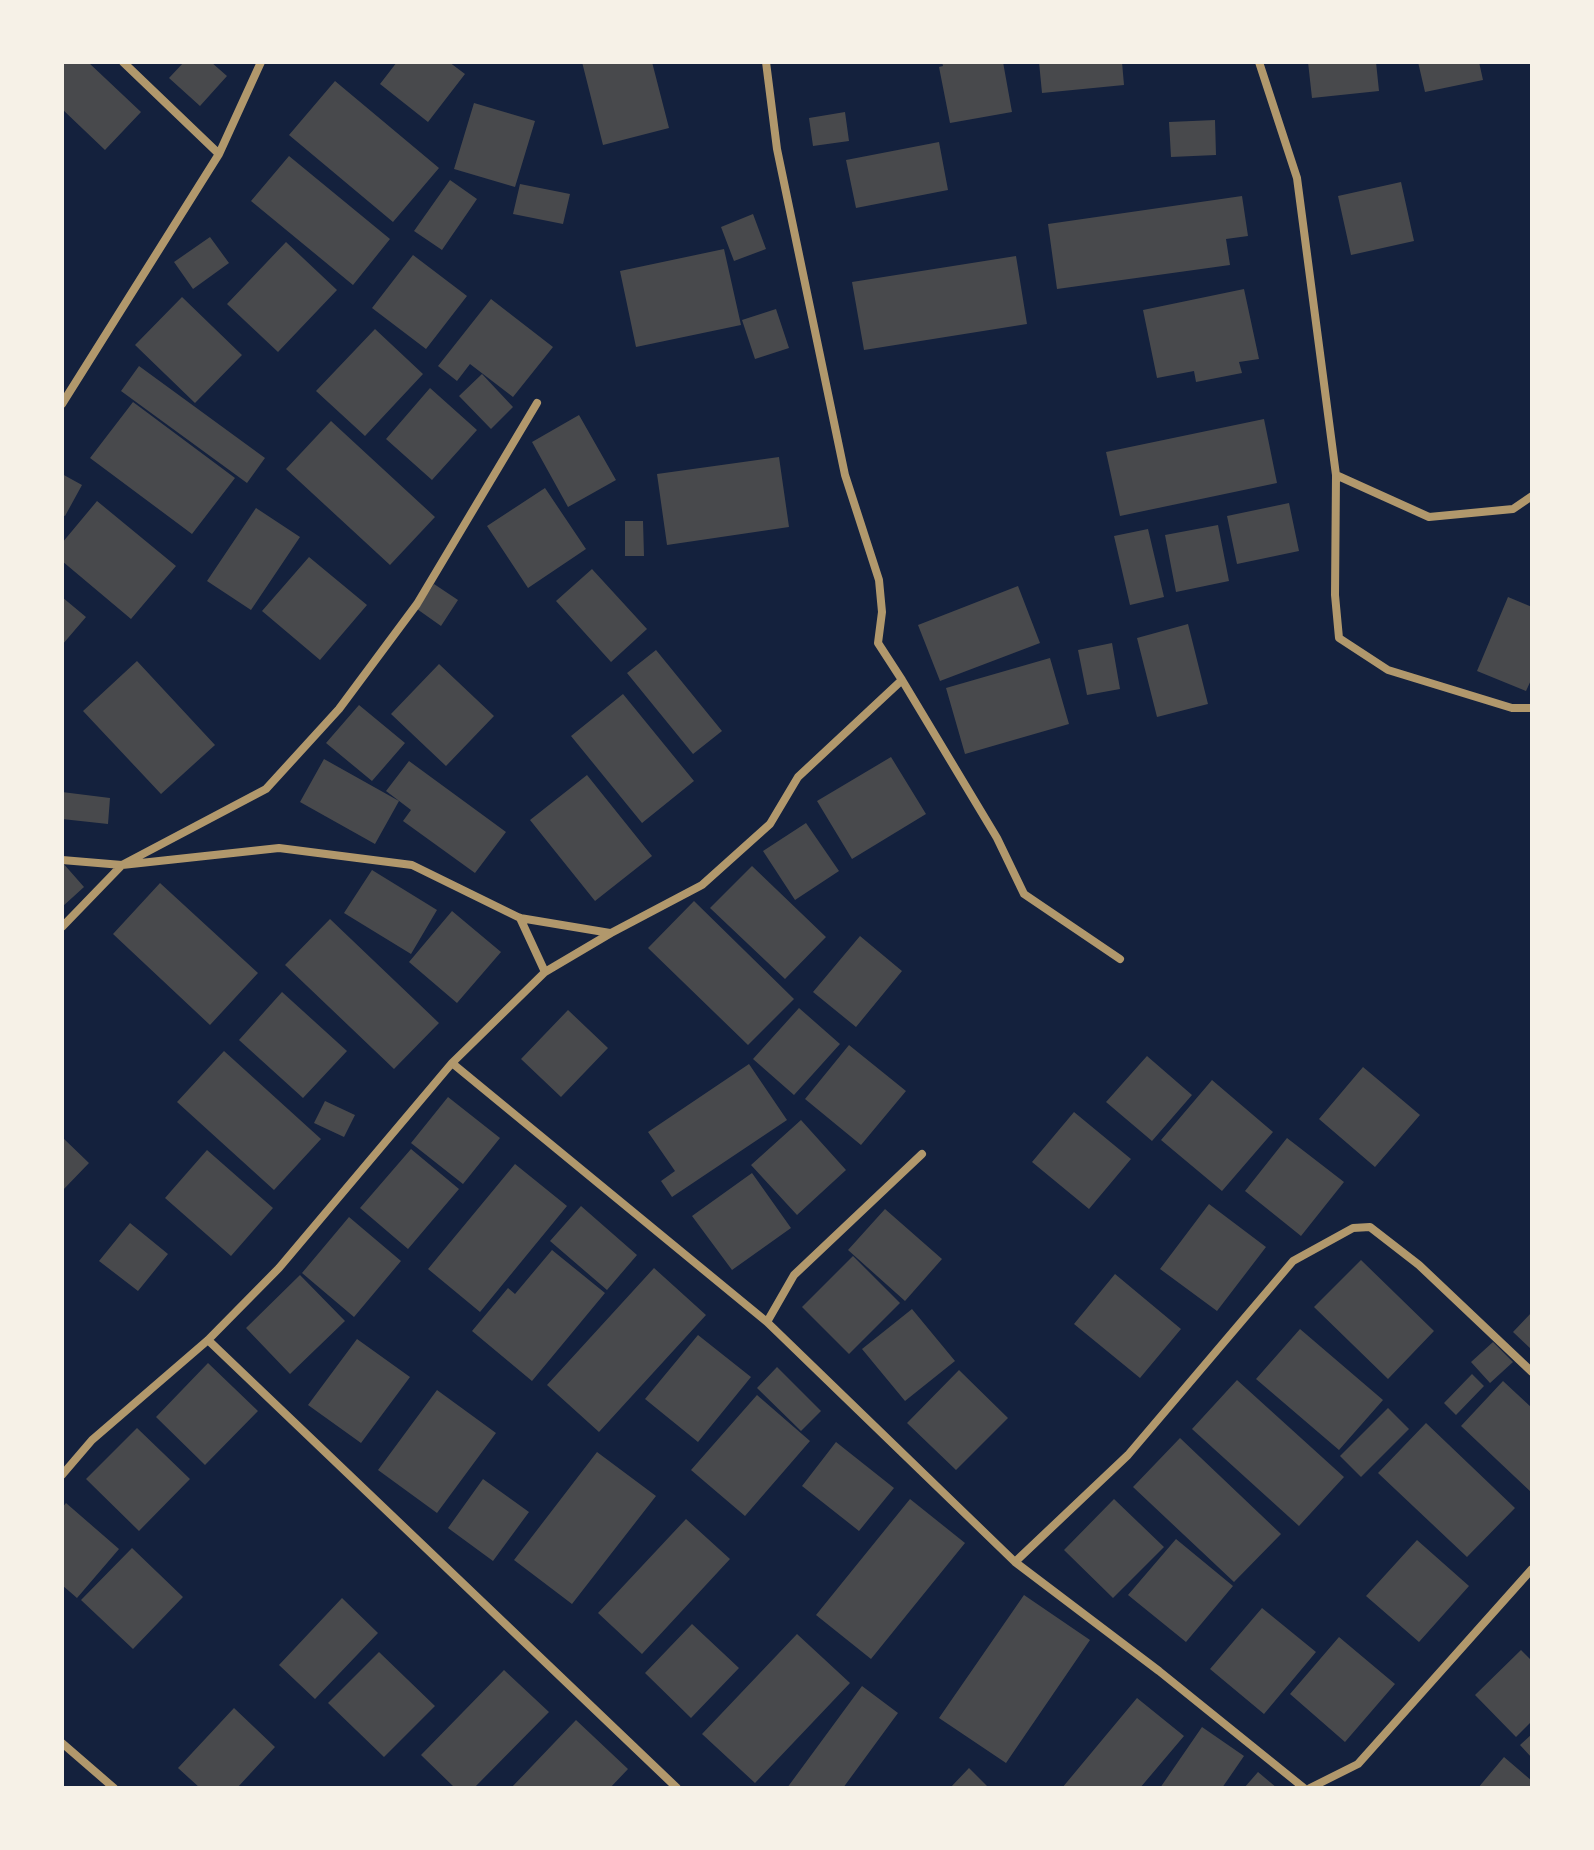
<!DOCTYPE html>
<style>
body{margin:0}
#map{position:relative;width:1594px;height:1850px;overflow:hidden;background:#14213d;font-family:Signika,sans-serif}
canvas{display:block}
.frame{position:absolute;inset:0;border:64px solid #f6f1e7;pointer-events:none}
</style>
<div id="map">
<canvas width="1594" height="1850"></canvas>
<div class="frame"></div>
</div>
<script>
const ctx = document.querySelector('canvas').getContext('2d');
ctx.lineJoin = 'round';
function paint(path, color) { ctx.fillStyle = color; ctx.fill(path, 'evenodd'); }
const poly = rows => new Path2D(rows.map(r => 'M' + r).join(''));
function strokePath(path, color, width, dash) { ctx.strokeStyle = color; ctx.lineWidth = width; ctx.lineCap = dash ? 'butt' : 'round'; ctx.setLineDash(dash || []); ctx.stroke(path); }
paint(poly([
 [62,62,88,62,141,112,105,150,62,109],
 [184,62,211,62,227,76,200,106,169,78],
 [397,62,449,62,465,74,428,122,380,84],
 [582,62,652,62,669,128,603,145],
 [942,62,1003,62,1012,112,950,123,939,67,943,66],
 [1039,62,1122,62,1124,85,1042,93],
 [1308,62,1376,62,1379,91,1312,98],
 [1418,62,1479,62,1483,80,1425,92],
 [335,81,439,168,393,222,289,135],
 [474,103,535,121,515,187,454,169],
 [845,112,849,141,813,146,809,118],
 [1215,120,1216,155,1171,157,1169,122],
 [939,142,948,190,856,208,846,160],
 [289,156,390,239,353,285,251,201],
 [450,180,477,199,442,250,414,231],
 [1401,182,1414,241,1351,255,1338,196],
 [520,184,570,194,563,224,513,214],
 [1242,196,1248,236,1226,239,1230,265,1057,289,1048,224],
 [753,214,766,249,734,261,721,227],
 [210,237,229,263,193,289,174,262],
 [286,242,337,290,278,352,227,304],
 [724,249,741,325,636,347,620,271],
 [413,255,467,296,426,349,372,308],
 [1016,256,1027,324,864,350,852,282],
 [1244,289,1259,359,1239,362,1242,373,1196,382,1194,371,1157,378,1143,310],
 [182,297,242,355,195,403,135,345],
 [491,299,553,347,513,397,470,364,457,381,438,366],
 [776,309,789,348,755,359,742,320],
 [375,329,423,374,365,436,316,391],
 [139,366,265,458,247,483,121,391],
 [482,374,513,407,491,429,459,396],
 [430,388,477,430,432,480,386,439],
 [133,402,235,478,192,534,90,458],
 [579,415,616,480,568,507,532,442],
 [1264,419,1277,483,1120,516,1106,452],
 [331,421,435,517,390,565,286,469],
 [779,457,789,527,667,545,657,474],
 [62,474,82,485,65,516,62,515],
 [545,488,586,549,528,588,487,526],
 [97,501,176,566,131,619,62,561,62,543],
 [1289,503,1299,551,1237,564,1227,516],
 [256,508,300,537,251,610,207,581],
 [625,521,643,521,644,556,625,556],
 [1218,525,1229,581,1176,592,1165,535],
 [1148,529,1164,597,1130,605,1114,536],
 [309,557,367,605,320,660,262,611],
 [592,569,647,629,611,662,556,601],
 [434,584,458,600,441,626,417,609],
 [1018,586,1040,643,940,681,918,625],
 [62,597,86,617,62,645],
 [1508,597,1532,607,1532,678,1526,691,1477,671],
 [1188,624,1208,704,1157,717,1137,638],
 [1112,643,1120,689,1087,695,1078,650],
 [656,650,722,731,693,754,627,673],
 [1050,658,1069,724,965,754,946,688],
 [137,661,215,745,161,794,83,711],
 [439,664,494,716,446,766,391,714],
 [623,694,694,781,642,823,571,736],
 [359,705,405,743,372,781,326,743],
 [891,757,926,814,852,859,817,801],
 [324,759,399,801,375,844,300,802],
 [409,761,506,832,475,873,403,821,411,810,386,791],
 [587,775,652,856,595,901,530,820],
 [62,792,110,798,108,824,62,819],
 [806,823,839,871,795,900,763,851],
 [62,862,84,887,62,907],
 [752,866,826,937,785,979,710,908],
 [372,870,437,910,411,954,344,913],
 [160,883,258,973,210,1025,113,934],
 [694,901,794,999,748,1045,648,948],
 [452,911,501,952,457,1003,409,962],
 [330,919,439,1023,394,1069,285,965],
 [860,936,902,971,856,1027,813,992],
 [282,992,347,1051,303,1098,239,1040],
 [799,1008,840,1044,794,1095,753,1059],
 [568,1010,608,1048,561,1097,521,1059],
 [849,1045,906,1091,861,1145,805,1099],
 [224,1051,321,1139,274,1190,177,1102],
 [1147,1056,1192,1095,1152,1141,1106,1102],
 [749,1064,787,1120,672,1197,661,1181,675,1171,648,1132],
 [1363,1067,1420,1115,1375,1167,1319,1119],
 [1212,1080,1273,1132,1222,1191,1161,1140],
 [448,1097,500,1138,463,1184,411,1143],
 [325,1101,355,1115,344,1137,314,1123],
 [1074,1112,1131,1159,1089,1209,1032,1162],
 [801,1120,846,1170,797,1215,751,1165],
 [62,1137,89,1163,62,1191],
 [1287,1138,1344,1182,1301,1236,1245,1191],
 [411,1149,459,1189,408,1249,360,1208],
 [207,1150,273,1208,231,1256,165,1198],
 [515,1164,567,1206,480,1312,428,1269],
 [752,1173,791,1228,732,1270,692,1216],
 [1209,1204,1266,1247,1217,1311,1160,1269],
 [581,1206,637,1255,607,1290,550,1241],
 [885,1209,942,1259,905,1301,848,1250],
 [349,1217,401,1261,354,1317,302,1273],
 [130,1223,168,1254,138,1291,99,1261],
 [552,1250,605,1293,532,1381,472,1331,508,1288,515,1294],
 [853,1256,900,1303,849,1354,802,1307],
 [1361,1260,1434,1331,1388,1379,1314,1307],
 [654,1268,706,1315,599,1432,547,1385],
 [1115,1274,1181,1329,1140,1378,1074,1324],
 [300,1275,345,1321,290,1374,246,1328],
 [912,1309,955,1361,905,1401,862,1349],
 [1532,1312,1532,1350,1513,1332],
 [1300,1329,1383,1400,1339,1450,1256,1379],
 [698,1335,751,1377,698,1442,645,1399],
 [357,1339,410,1377,361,1443,308,1405],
 [1493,1342,1513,1362,1490,1383,1471,1362],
 [208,1363,258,1411,205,1465,156,1417],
 [777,1367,821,1411,801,1431,757,1388],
 [959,1370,1008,1418,956,1470,907,1423],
 [1472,1374,1484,1386,1456,1415,1444,1403],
 [1237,1380,1344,1477,1299,1526,1192,1429],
 [1503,1381,1532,1408,1532,1493,1461,1426],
 [437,1390,496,1433,437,1513,378,1470],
 [757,1395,810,1441,745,1516,691,1470],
 [1388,1408,1409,1429,1361,1477,1340,1456],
 [1426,1423,1515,1508,1467,1557,1378,1473],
 [137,1428,190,1479,139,1531,86,1479],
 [1180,1438,1281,1534,1234,1582,1133,1487],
 [836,1442,894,1488,859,1531,802,1486],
 [597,1452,656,1496,572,1604,514,1560],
 [483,1479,529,1512,493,1561,448,1528],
 [910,1499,965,1543,871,1659,816,1615],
 [1114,1499,1164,1547,1113,1598,1064,1550],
 [66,1503,119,1549,77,1598,62,1585,62,1508],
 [686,1519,730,1559,642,1654,598,1613],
 [1176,1539,1233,1586,1186,1642,1128,1595],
 [1417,1540,1469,1586,1419,1642,1366,1596],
 [132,1548,183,1597,133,1649,81,1600],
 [1024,1595,1090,1640,1006,1763,939,1718],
 [342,1598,378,1633,315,1699,279,1665],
 [1262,1608,1316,1652,1264,1714,1210,1669],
 [692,1624,739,1668,691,1718,645,1673],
 [797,1634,850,1683,755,1783,702,1734],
 [1339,1637,1395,1684,1345,1742,1290,1694],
 [1521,1650,1532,1661,1532,1721,1516,1737,1475,1695],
 [379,1652,435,1706,384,1757,328,1703],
 [504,1670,549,1712,474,1788,455,1788,421,1755],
 [862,1686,898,1713,843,1788,787,1788],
 [1137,1698,1184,1736,1140,1788,1062,1788],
 [234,1708,275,1747,237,1788,200,1788,178,1768],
 [576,1720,628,1769,610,1788,511,1788],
 [1202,1727,1244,1756,1222,1788,1160,1788],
 [1532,1734,1532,1758,1520,1745],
 [1504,1757,1532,1781,1532,1788,1478,1788],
 [969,1768,989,1788,950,1788],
 [1258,1772,1277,1788,1244,1788]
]), '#48494c');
strokePath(poly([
 [123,62,219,154],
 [1259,62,1297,178,1336,475,1429,517,1513,509,1532,496],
 [62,404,219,154,261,62],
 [1336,475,1335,595,1339,638,1388,670,1512,708,1532,708],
 [902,680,997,838,1024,894,1120,959],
 [62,860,122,865,279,848,412,865,520,918,610,933],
 [520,918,545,972],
 [62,927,122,865,266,789,339,709,417,604,537,403],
 [452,1063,767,1322,1015,1562,1159,1671,1304,1788],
 [767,1322,794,1275,922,1154],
 [208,1340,677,1788],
 [62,1475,92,1440,208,1340,279,1268,452,1063,545,972,611,933,702,885,770,824,798,777,902,680,878,643,882,612,879,580,845,475,777,149,766,62],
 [1015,1562,1128,1455,1293,1261,1353,1228,1370,1227,1419,1265,1532,1372],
 [62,1743,114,1788],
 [1310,1788,1358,1764,1532,1569]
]), '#b1986c', 8);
</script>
